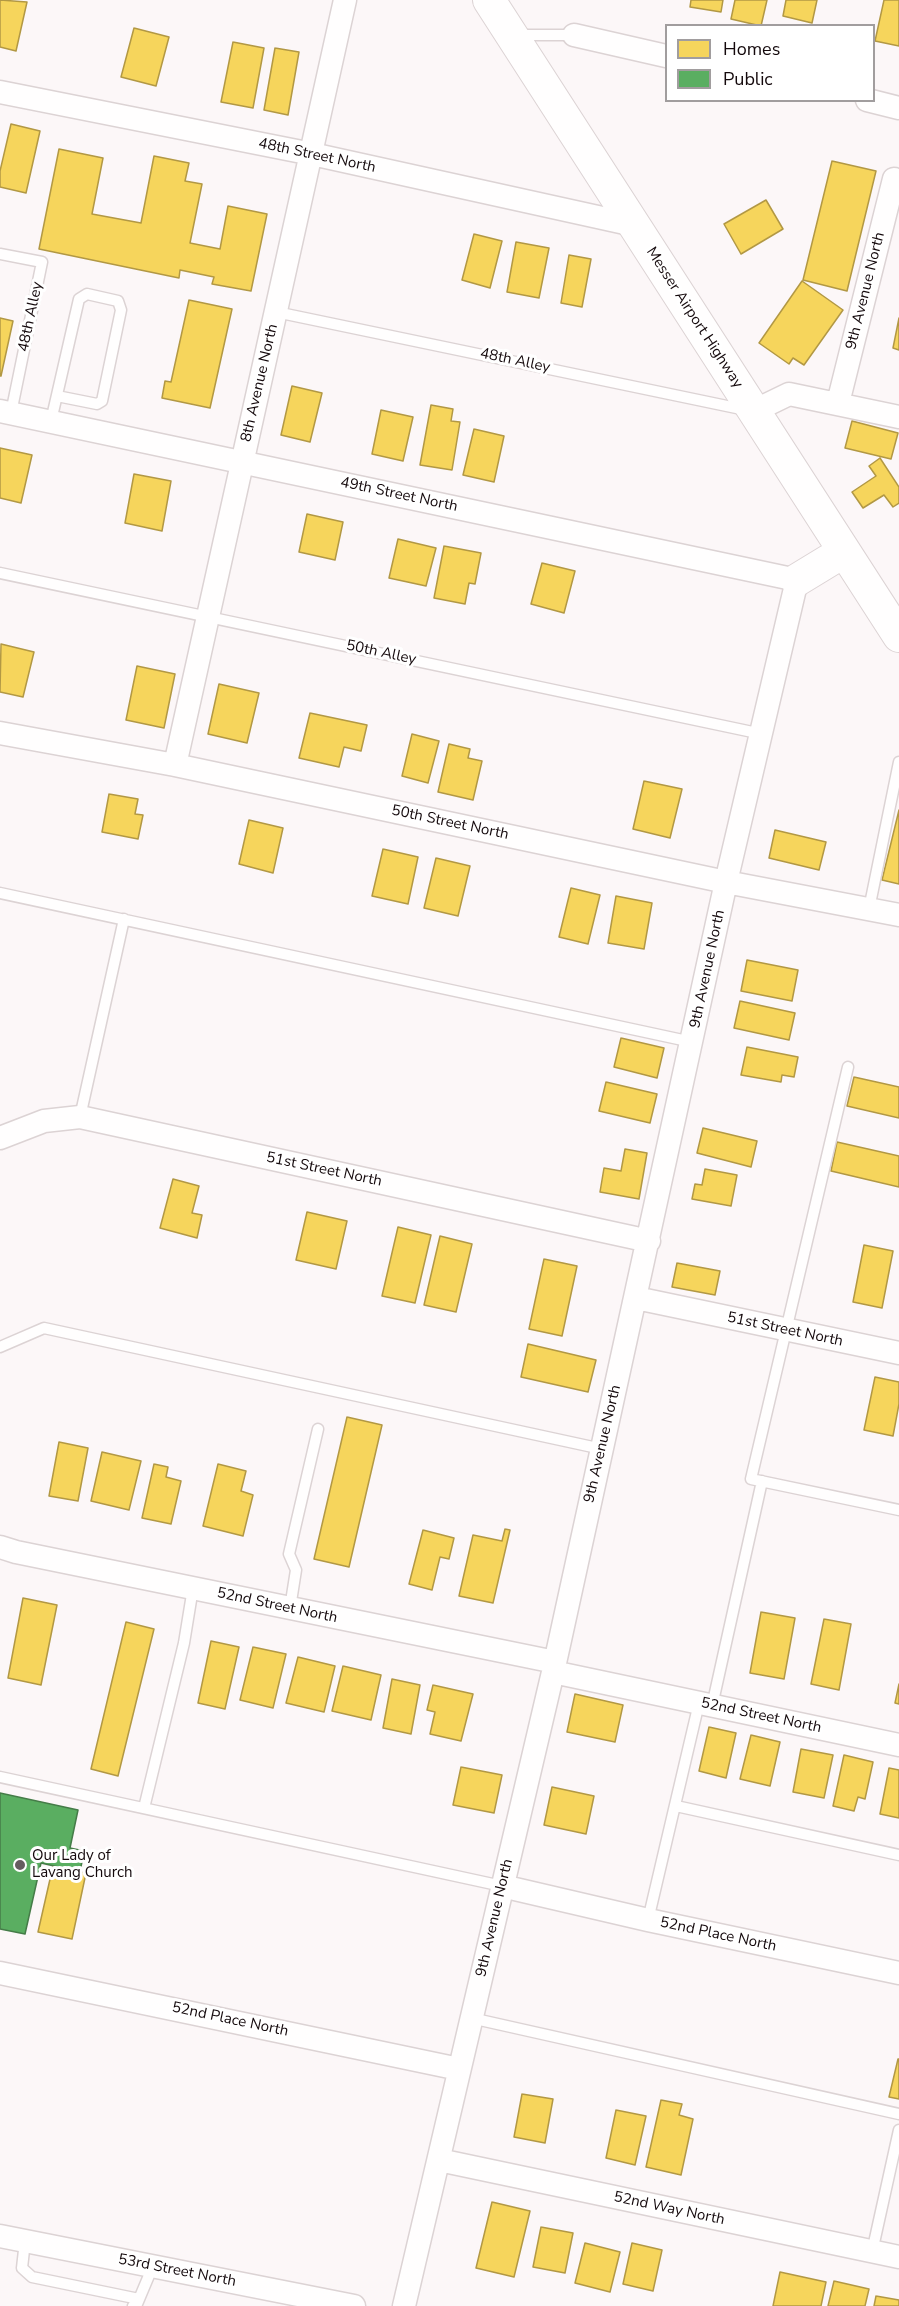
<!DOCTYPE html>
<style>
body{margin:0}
#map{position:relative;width:899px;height:2306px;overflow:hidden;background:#fcf7f8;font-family:"Nunito Sans",sans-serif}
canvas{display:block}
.legend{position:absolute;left:665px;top:24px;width:210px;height:78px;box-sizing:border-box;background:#fff;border:2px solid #a19d9e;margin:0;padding:8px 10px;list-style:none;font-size:18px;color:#14090c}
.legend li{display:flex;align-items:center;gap:12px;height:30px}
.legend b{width:30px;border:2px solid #a19d9e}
</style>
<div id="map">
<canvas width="899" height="2306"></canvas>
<ul class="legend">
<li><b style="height:16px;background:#f6d55c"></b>Homes</li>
<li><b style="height:16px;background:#5aae61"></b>Public</li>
</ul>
</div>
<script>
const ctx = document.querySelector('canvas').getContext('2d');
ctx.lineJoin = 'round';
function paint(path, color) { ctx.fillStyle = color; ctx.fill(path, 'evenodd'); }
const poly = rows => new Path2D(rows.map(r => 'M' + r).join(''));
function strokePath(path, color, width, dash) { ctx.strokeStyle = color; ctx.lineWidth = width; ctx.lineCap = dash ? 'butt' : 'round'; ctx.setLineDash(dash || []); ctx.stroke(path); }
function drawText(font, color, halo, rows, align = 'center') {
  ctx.font = font + ' "Nunito Sans",sans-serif'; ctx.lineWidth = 6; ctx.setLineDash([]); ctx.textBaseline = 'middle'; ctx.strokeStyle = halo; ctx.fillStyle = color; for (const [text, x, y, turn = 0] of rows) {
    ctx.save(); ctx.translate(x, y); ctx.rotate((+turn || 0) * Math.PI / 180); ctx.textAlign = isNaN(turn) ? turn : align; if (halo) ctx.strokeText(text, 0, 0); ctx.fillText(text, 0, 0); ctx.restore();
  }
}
const homes = poly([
 [0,0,27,2,16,51,0,47,0,0],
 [691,0,723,0,721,12,690,7,691,0],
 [735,0,767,0,761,26,731,19,735,0],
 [786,0,817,0,812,23,783,16,786,0],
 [884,0,899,0,899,46,875,41,884,0],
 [134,28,169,37,156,86,121,77,134,28],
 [233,42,264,48,253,108,221,102,233,42],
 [275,48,299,52,288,115,264,110,275,48],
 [11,124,40,131,26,193,0,187,0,171,11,124],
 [59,149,103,158,92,214,141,223,154,156,189,163,185,181,202,184,190,243,220,249,228,206,267,214,251,291,212,284,214,277,180,270,179,278,39,249,59,149],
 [832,161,876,171,847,291,803,280,832,161],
 [766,200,783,229,741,254,724,224,766,200],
 [474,234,502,241,490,288,462,280,474,234],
 [516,242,549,248,539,298,507,292,516,242],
 [569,255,591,259,582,307,561,303,569,255],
 [802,281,843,310,804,365,793,358,789,364,759,343,802,281],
 [189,300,232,309,210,408,162,398,165,381,171,382,189,300],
 [0,318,13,321,1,376,0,376,0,318],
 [899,318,899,350,893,348,899,318],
 [292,386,322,393,310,442,281,435,292,386],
 [431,405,453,409,451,421,460,422,452,470,420,465,431,405],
 [381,410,413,417,403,461,372,454,381,410],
 [852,421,898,433,891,459,845,448,852,421],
 [474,429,504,436,494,482,463,475,474,429],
 [0,448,32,455,21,503,0,498,0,448],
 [880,458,899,487,899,503,893,507,884,495,863,508,852,492,876,476,869,466,880,458],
 [134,474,171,481,162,531,125,523,134,474],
 [307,514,343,522,335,560,299,552,307,514],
 [398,539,436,548,426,586,389,578,398,539],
 [444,546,481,553,475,584,469,583,465,604,434,598,444,546],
 [542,563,575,571,564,613,531,604,542,563],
 [1,644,34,652,23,697,0,692,1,644],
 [137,666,175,674,164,728,126,720,137,666],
 [219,684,259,693,247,743,208,734,219,684],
 [310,713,367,725,361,751,344,747,339,767,299,758,310,713],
 [412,734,439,741,428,783,402,776,412,734],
 [449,744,470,749,468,758,482,761,473,800,438,792,449,744],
 [644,781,682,789,670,838,633,829,644,781],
 [109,794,138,799,135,814,143,815,138,839,102,832,109,794],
 [899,810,899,884,882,880,899,810],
 [249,820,283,828,273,873,239,864,249,820],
 [775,830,826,842,819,870,769,858,775,830],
 [383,849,418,857,408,904,372,896,383,849],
 [436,858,470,866,458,916,424,908,436,858],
 [571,888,600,895,588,944,559,937,571,888],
 [616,896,652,903,644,949,608,943,616,896],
 [747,960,798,970,792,1001,741,991,747,960],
 [740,1001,795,1013,789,1040,734,1028,740,1001],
 [621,1038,664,1048,657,1078,614,1067,621,1038],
 [747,1047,798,1057,794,1077,782,1075,781,1082,741,1075,747,1047],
 [854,1077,899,1087,899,1118,847,1106,854,1077],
 [606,1082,657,1094,650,1123,599,1111,606,1082],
 [703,1128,757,1141,751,1167,697,1153,703,1128],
 [837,1142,899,1156,899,1187,831,1171,837,1142],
 [625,1149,647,1153,639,1199,600,1192,604,1168,621,1171,625,1149],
 [705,1169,737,1175,731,1206,692,1199,695,1184,702,1185,705,1169],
 [173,1179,199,1186,192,1213,202,1215,197,1238,160,1228,173,1179],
 [307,1212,347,1221,336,1269,296,1260,307,1212],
 [398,1227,431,1235,415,1303,382,1296,398,1227],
 [440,1236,472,1244,456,1312,424,1305,440,1236],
 [864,1245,893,1251,882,1308,853,1302,864,1245],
 [544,1259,577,1266,562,1336,529,1329,544,1259],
 [677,1263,720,1271,715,1295,672,1287,677,1263],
 [528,1344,596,1360,588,1392,521,1377,528,1344],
 [875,1377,899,1382,899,1404,893,1436,864,1430,875,1377],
 [347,1417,382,1425,349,1567,314,1559,347,1417],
 [59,1442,88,1448,78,1501,49,1496,59,1442],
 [102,1452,141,1461,129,1510,91,1501,102,1452],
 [154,1464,168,1467,166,1477,181,1481,171,1524,142,1518,154,1464],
 [218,1464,246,1471,241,1491,253,1495,243,1536,203,1526,218,1464],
 [505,1529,510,1530,493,1603,459,1596,473,1535,502,1541,505,1529],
 [423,1530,454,1538,449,1559,440,1557,432,1590,409,1584,423,1530],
 [23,1598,57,1605,41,1685,8,1678,23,1598],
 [761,1612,795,1618,784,1679,750,1673,761,1612],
 [824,1619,851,1624,839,1690,811,1684,824,1619],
 [126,1622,154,1629,118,1776,91,1769,126,1622],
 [211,1641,239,1647,225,1709,198,1703,211,1641],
 [253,1647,286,1654,273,1708,240,1700,253,1647],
 [298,1657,335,1666,324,1712,286,1703,298,1657],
 [343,1666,381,1675,371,1720,332,1711,343,1666],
 [392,1679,420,1685,411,1734,383,1728,392,1679],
 [899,1684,899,1704,895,1703,899,1684],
 [433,1685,473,1694,461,1741,430,1734,435,1712,427,1710,433,1685],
 [575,1694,623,1705,615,1742,567,1732,575,1694],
 [709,1727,736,1733,726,1778,699,1771,709,1727],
 [751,1735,780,1742,770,1786,740,1779,751,1735],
 [801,1749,833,1755,824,1798,793,1792,801,1749],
 [844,1755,873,1762,865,1799,858,1797,854,1811,833,1806,844,1755],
 [461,1767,502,1775,494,1813,453,1805,461,1767],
 [889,1768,899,1770,899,1818,880,1814,889,1768],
 [552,1787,594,1796,586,1834,544,1825,552,1787],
 [53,1866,86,1873,72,1939,38,1932,53,1866],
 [898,2059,899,2059,899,2099,889,2097,898,2059],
 [522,2094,553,2099,545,2143,514,2137,522,2094],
 [661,2100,682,2104,679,2115,693,2119,681,2175,646,2167,661,2100],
 [616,2110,646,2116,635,2165,606,2158,616,2110],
 [492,2202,530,2211,514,2277,476,2268,492,2202],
 [541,2227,573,2233,565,2273,533,2267,541,2227],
 [585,2243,620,2252,610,2292,575,2283,585,2243],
 [632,2243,662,2250,653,2291,623,2284,632,2243],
 [780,2272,826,2282,821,2306,773,2306,780,2272],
 [834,2281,869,2289,865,2306,828,2306,834,2281],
 [876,2296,899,2300,899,2306,874,2306,876,2296]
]);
paint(homes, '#f6d55c');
strokePath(homes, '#b29844', 1.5);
const public = poly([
 [0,1793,78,1810,70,1848,84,1851,80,1872,41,1863,25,1934,0,1929,0,1793]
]);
paint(public, '#5aae61');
strokePath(public, '#457c48', 1.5);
const lane = poly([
 [518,35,574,35],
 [0,254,42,262,11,413],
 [276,312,746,410],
 [51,421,79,299,87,294,118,301,121,310,102,401,97,404,57,396],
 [0,573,762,734],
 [0,893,692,1042],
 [869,909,899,762],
 [848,1067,751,1479,899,1510],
 [80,1117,124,919],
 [0,1347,44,1328,602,1449],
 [290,1608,296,1570,289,1554,318,1429],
 [712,1706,762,1481],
 [0,1777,502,1886],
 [676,1806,899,1855],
 [144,1808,184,1643,193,1588],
 [648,1920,699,1703],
 [471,2018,899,2114],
 [25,2241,22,2268,32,2277,139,2299],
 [872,2252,899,2130],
 [133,2306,137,2304,153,2266]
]);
const street = poly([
 [574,35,666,56],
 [0,92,312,154,634,225],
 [867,100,899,108],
 [838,403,894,179],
 [0,411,797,580,726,882,553,1672,404,2306],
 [754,411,789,394,899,417],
 [0,733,175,765,726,882,899,915],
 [175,765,345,0],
 [0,1138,44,1121,80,1117,649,1241],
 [636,1298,899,1353],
 [0,1547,16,1552,555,1662],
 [553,1672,899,1745],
 [502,1886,648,1920,899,1973],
 [0,1973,459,2069],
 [439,2160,899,2257],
 [0,2236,354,2306]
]);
const secondary = poly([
 [489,0,899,636],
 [797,580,843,552]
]);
strokePath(lane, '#dcd3d4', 13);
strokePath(street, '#dcd3d4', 25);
strokePath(secondary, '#dcd3d4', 34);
strokePath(lane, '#fffefe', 10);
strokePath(street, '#fffefe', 22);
strokePath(secondary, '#fffefe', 32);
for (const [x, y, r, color] of [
 [20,1865,6,"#655c5f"]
]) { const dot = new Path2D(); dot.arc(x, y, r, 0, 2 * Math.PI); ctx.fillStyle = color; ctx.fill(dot); strokePath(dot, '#fff', 2); }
drawText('15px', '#14090c', '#fff', [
 ["48th Street North",317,156,12],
 ["9th Avenue North",866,291,-76],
 ["48th Alley",31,317,-78],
 ["Messer Airport Highway",694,318,57],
 ["48th Alley",515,361,12],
 ["8th Avenue North",260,383,-77],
 ["49th Street North",399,495,12],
 ["50th Alley",381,653,12],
 ["50th Street North",450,823,12],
 ["9th Avenue North",708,969,-78],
 ["51st Street North",324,1170,12],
 ["51st Street North",785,1330,12],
 ["9th Avenue North",603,1444,-77],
 ["52nd Street North",277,1606,12],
 ["52nd Street North",761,1716,12],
 ["9th Avenue North",495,1918,-77],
 ["52nd Place North",718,1935,12],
 ["52nd Place North",230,2020,12],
 ["52nd Way North",669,2209,12],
 ["53rd Street North",177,2271,11]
]);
drawText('15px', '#14090c', '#fff', [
 ["Our Lady of",32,1856],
 ["Lavang Church",32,1873]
], 'left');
</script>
